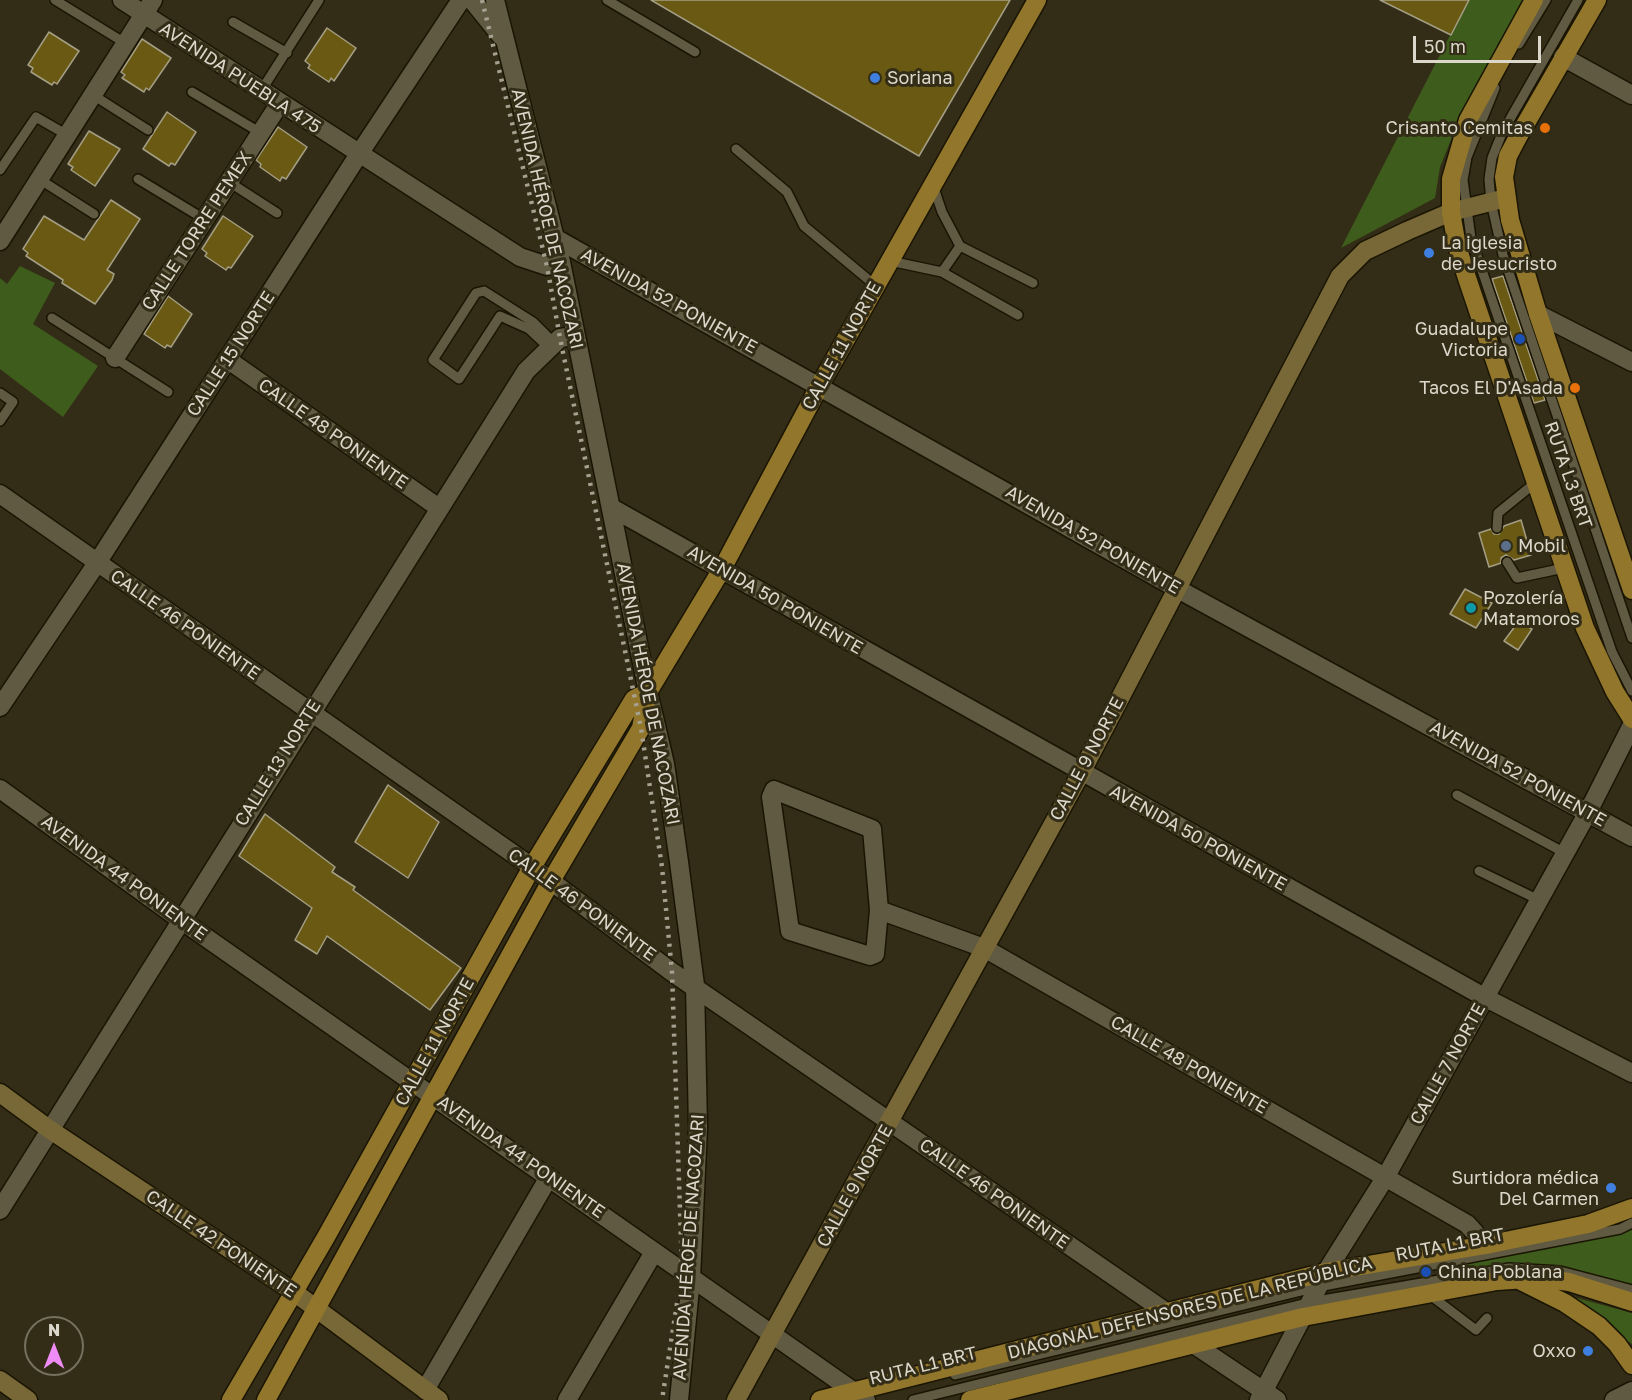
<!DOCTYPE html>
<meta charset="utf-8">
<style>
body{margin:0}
#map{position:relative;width:1632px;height:1400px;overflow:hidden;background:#332d17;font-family:"Golos Text",sans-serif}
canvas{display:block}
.north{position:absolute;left:24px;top:1316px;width:60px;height:60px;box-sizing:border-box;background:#332d17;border:2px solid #76715f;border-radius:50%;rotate:0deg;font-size:16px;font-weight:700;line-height:24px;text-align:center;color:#dbd7ca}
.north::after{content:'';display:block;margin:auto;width:21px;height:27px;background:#ef8bf6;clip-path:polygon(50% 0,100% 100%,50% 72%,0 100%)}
.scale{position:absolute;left:1413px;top:36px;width:128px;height:27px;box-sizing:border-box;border:3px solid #dbd7ca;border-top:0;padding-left:8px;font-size:18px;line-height:21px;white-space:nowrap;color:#dbd7ca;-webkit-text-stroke:4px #332d17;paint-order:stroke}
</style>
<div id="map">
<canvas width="1632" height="1400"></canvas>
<div class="north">N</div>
<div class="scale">50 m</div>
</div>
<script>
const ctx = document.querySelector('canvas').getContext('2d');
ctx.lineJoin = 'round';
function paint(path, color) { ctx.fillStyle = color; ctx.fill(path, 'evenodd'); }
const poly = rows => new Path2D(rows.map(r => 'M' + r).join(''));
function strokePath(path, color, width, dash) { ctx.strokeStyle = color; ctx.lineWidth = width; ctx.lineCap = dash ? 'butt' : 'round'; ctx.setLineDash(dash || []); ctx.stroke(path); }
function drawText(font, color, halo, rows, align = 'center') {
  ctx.font = font + ' "Golos Text",sans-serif'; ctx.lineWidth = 6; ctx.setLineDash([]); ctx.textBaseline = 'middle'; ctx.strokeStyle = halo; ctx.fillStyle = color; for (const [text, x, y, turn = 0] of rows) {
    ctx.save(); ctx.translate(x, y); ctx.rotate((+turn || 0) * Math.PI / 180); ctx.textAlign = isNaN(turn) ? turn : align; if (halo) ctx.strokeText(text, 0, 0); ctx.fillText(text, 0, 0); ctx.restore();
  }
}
paint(poly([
 [1468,0,1523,0,1464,108,1440,167,1435,198,1341,248],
 [20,266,55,283,33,324,98,366,63,417,0,369,0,278,7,284],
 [1632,1227,1632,1288,1587,1273,1532,1265,1457,1271,1455,1261,1592,1240],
 [1555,1292,1632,1313,1632,1344]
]), '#3e5c1b');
const building = poly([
 [651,0,1010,0,919,156,651,0],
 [1380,0,1469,0,1451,35,1380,0],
 [327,28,356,48,334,81,331,78,329,82,308,68,310,65,305,61,327,28],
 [49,32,79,51,57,84,54,82,52,85,31,72,33,68,28,65,49,32],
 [142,39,171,58,149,90,146,88,144,92,122,78,125,75,121,72,142,39],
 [167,112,196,132,175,165,171,163,169,166,143,149,167,112],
 [278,127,307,147,286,179,282,177,280,181,260,167,261,164,256,160,278,127],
 [89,131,120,149,95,186,71,170,73,167,68,164,89,131],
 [111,200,140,219,107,270,114,274,112,280,95,304,62,283,63,280,26,256,28,253,23,249,44,216,84,240,111,200],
 [223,216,253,236,231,268,228,267,226,270,205,256,207,253,202,249,223,216],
 [1503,276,1545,400,1534,403,1492,279,1503,276],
 [168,296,192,314,171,347,167,345,165,348,144,334,168,296],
 [1521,520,1531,555,1514,560,1506,555,1501,558,1501,563,1489,567,1479,533,1491,529,1494,534,1499,534,1504,526,1521,520],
 [1465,589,1492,603,1476,628,1450,614,1465,589],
 [1519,621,1532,629,1518,650,1504,641,1519,621],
 [388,785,439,822,408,878,355,842,388,785],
 [265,814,335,867,332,872,355,887,353,890,461,968,430,1010,327,936,317,954,295,940,312,908,239,856,265,814]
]);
paint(building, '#695912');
strokePath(building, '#a49e84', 1.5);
const lane = poly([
 [55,0,125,43],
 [607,0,695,52],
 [1578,0,1502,133,1492,158,1489,179,1491,202,1503,255,1632,638],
 [233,22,287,53],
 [1519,44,1546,0],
 [1495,88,1467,157,1463,180,1471,238,1612,652,1632,691],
 [261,91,319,0],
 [192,92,261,133],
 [93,95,148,130],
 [736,149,787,192,804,226,876,286],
 [0,170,36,117,67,135],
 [39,179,94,214],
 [138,179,204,219],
 [229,182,277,213],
 [960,246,1033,283],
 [890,261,942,272,960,246,942,212,933,185],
 [942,272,1018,315],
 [52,318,168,392],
 [548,347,529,329,500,316,459,379,433,360,476,293,484,291,533,322,554,343],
 [0,393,13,402,0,421],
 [1497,528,1498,513,1535,483],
 [1507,562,1517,578,1564,568],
 [1457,795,1565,853],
 [1479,871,1539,900],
 [1430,1295,1476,1330,1487,1318],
 [955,1375,1318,1287,1620,1229,1632,1223],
 [913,1400,1311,1302,1509,1268,1560,1271,1632,1290]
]);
const street = poly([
 [122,0,520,257,547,266,561,262],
 [472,0,501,36],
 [495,0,561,262,648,692,665,764,679,862,695,985,698,1127,691,1278,679,1400],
 [1563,57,1632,95],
 [555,238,1176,588,1632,837],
 [0,241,153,0],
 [1538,314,1632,362],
 [115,358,280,103],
 [227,359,439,508],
 [0,494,532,867,672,972,1166,1312],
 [612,508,1484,997,1632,1073],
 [0,707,97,563,359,154,461,0],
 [0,789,181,920,866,1400],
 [774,790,872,829,879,910,875,954,870,956,790,931,771,797,774,790],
 [879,910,984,948,1467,1224,1486,1245],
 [0,1210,526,371,560,338,575,336],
 [1195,1345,1277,1400],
 [425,1390,549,1177],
 [567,1400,654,1252],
 [1259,1400,1326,1272,1385,1178,1588,812,1632,725],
 [1614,1400,1632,1391]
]);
const secondary = poly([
 [0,1093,49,1129,294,1292,439,1400],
 [0,1380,28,1400],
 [736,1400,1081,773,1340,276,1365,251,1407,231,1451,212,1506,198]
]);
const primary = poly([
 [1534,0,1468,120,1451,179,1451,212,1457,246,1466,275,1585,628,1615,692,1632,719],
 [1597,0,1518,137,1508,156,1504,177,1510,220,1538,314,1632,590],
 [1519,1280,1565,1303,1599,1326,1617,1344,1632,1365],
 [231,1400,326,1237,532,867,634,699,648,692],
 [266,1400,551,881,641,728,648,692,722,569,820,385,1037,0],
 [820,1400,1326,1272,1486,1245,1588,1224,1632,1208],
 [970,1400,1303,1317,1497,1281,1541,1278,1569,1282,1632,1302]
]);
strokePath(lane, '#1a1502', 12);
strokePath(street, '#1a1502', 21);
strokePath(secondary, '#1a1502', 21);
strokePath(primary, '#1a1502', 21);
strokePath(lane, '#605a43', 9);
strokePath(street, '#605a43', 18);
strokePath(secondary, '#796837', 18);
strokePath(primary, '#91762c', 18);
strokePath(poly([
 [482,0,547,266,560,338,641,728,662,867,672,972,682,1271,662,1400]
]), '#a5a090', 4.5, [3, 6]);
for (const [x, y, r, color] of [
 [875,78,6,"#3f7fe0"],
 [1545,128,6,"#e8710a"],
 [1429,253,6,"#3f7fe0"],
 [1520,339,6,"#1a4fb4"],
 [1575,388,6,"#e8710a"],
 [1506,546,6,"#5c6f8a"],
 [1471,608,6,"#0f9aa8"],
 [1611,1188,6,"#3f7fe0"],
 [1426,1272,6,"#1a4fb4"],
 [1588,1351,6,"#3f7fe0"]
]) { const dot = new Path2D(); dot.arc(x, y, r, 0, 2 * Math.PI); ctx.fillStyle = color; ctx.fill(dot); strokePath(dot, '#332d17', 2); }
drawText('18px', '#dbd7ca', '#332d17', [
 ["AVENIDA PUEBLA 475",240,78,33],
 ["AVENIDA HÉROE DE NACOZARI",547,219,77],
 ["CALLE TORRE PEMEX",197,231,-57],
 ["AVENIDA 52 PONIENTE",669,301,29],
 ["CALLE 11 NORTE",842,346,-61],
 ["CALLE 15 NORTE",231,354,-57],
 ["CALLE 48 PONIENTE",333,434,35],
 ["RUTA L3 BRT",1568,475,71],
 ["AVENIDA 52 PONIENTE",1093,540,30],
 ["AVENIDA 50 PONIENTE",775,600,30],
 ["CALLE 46 PONIENTE",185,625,35],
 ["AVENIDA HÉROE DE NACOZARI",648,694,79],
 ["CALLE 9 NORTE",1087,759,-62],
 ["CALLE 13 NORTE",278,763,-58],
 ["AVENIDA 52 PONIENTE",1518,774,29],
 ["AVENIDA 50 PONIENTE",1198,838,29],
 ["AVENIDA 44 PONIENTE",124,878,36],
 ["CALLE 46 PONIENTE",582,905,36],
 ["CALLE 11 NORTE",435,1042,-61],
 ["CALLE 7 NORTE",1448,1064,-61],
 ["CALLE 48 PONIENTE",1189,1065,30],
 ["AVENIDA 44 PONIENTE",521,1157,35],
 ["CALLE 9 NORTE",855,1186,-61],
 ["CALLE 46 PONIENTE",994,1194,35],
 ["CALLE 42 PONIENTE",221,1244,34],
 ["RUTA L1 BRT",1450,1245,-11],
 ["AVENIDA HÉROE DE NACOZARI",689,1247,-86],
 ["DIAGONAL DEFENSORES DE LA REPÚBLICA",1190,1308,-14],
 ["RUTA L1 BRT",923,1366,-14]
]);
drawText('18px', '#dbd7ca', '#332d17', [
 ["Soriana",887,78],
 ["Crisanto Cemitas",1533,128,"right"],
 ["La iglesia",1441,243],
 ["de Jesucristo",1441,264],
 ["Guadalupe",1508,329,"right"],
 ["Victoria",1508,350,"right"],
 ["Tacos El D'Asada",1563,388,"right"],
 ["Mobil",1518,546],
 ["Pozolería",1483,598],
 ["Matamoros",1483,619],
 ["Surtidora médica",1599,1178,"right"],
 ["Del Carmen",1599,1199,"right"],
 ["China Poblana",1438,1272],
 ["Oxxo",1576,1351,"right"]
], 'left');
</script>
